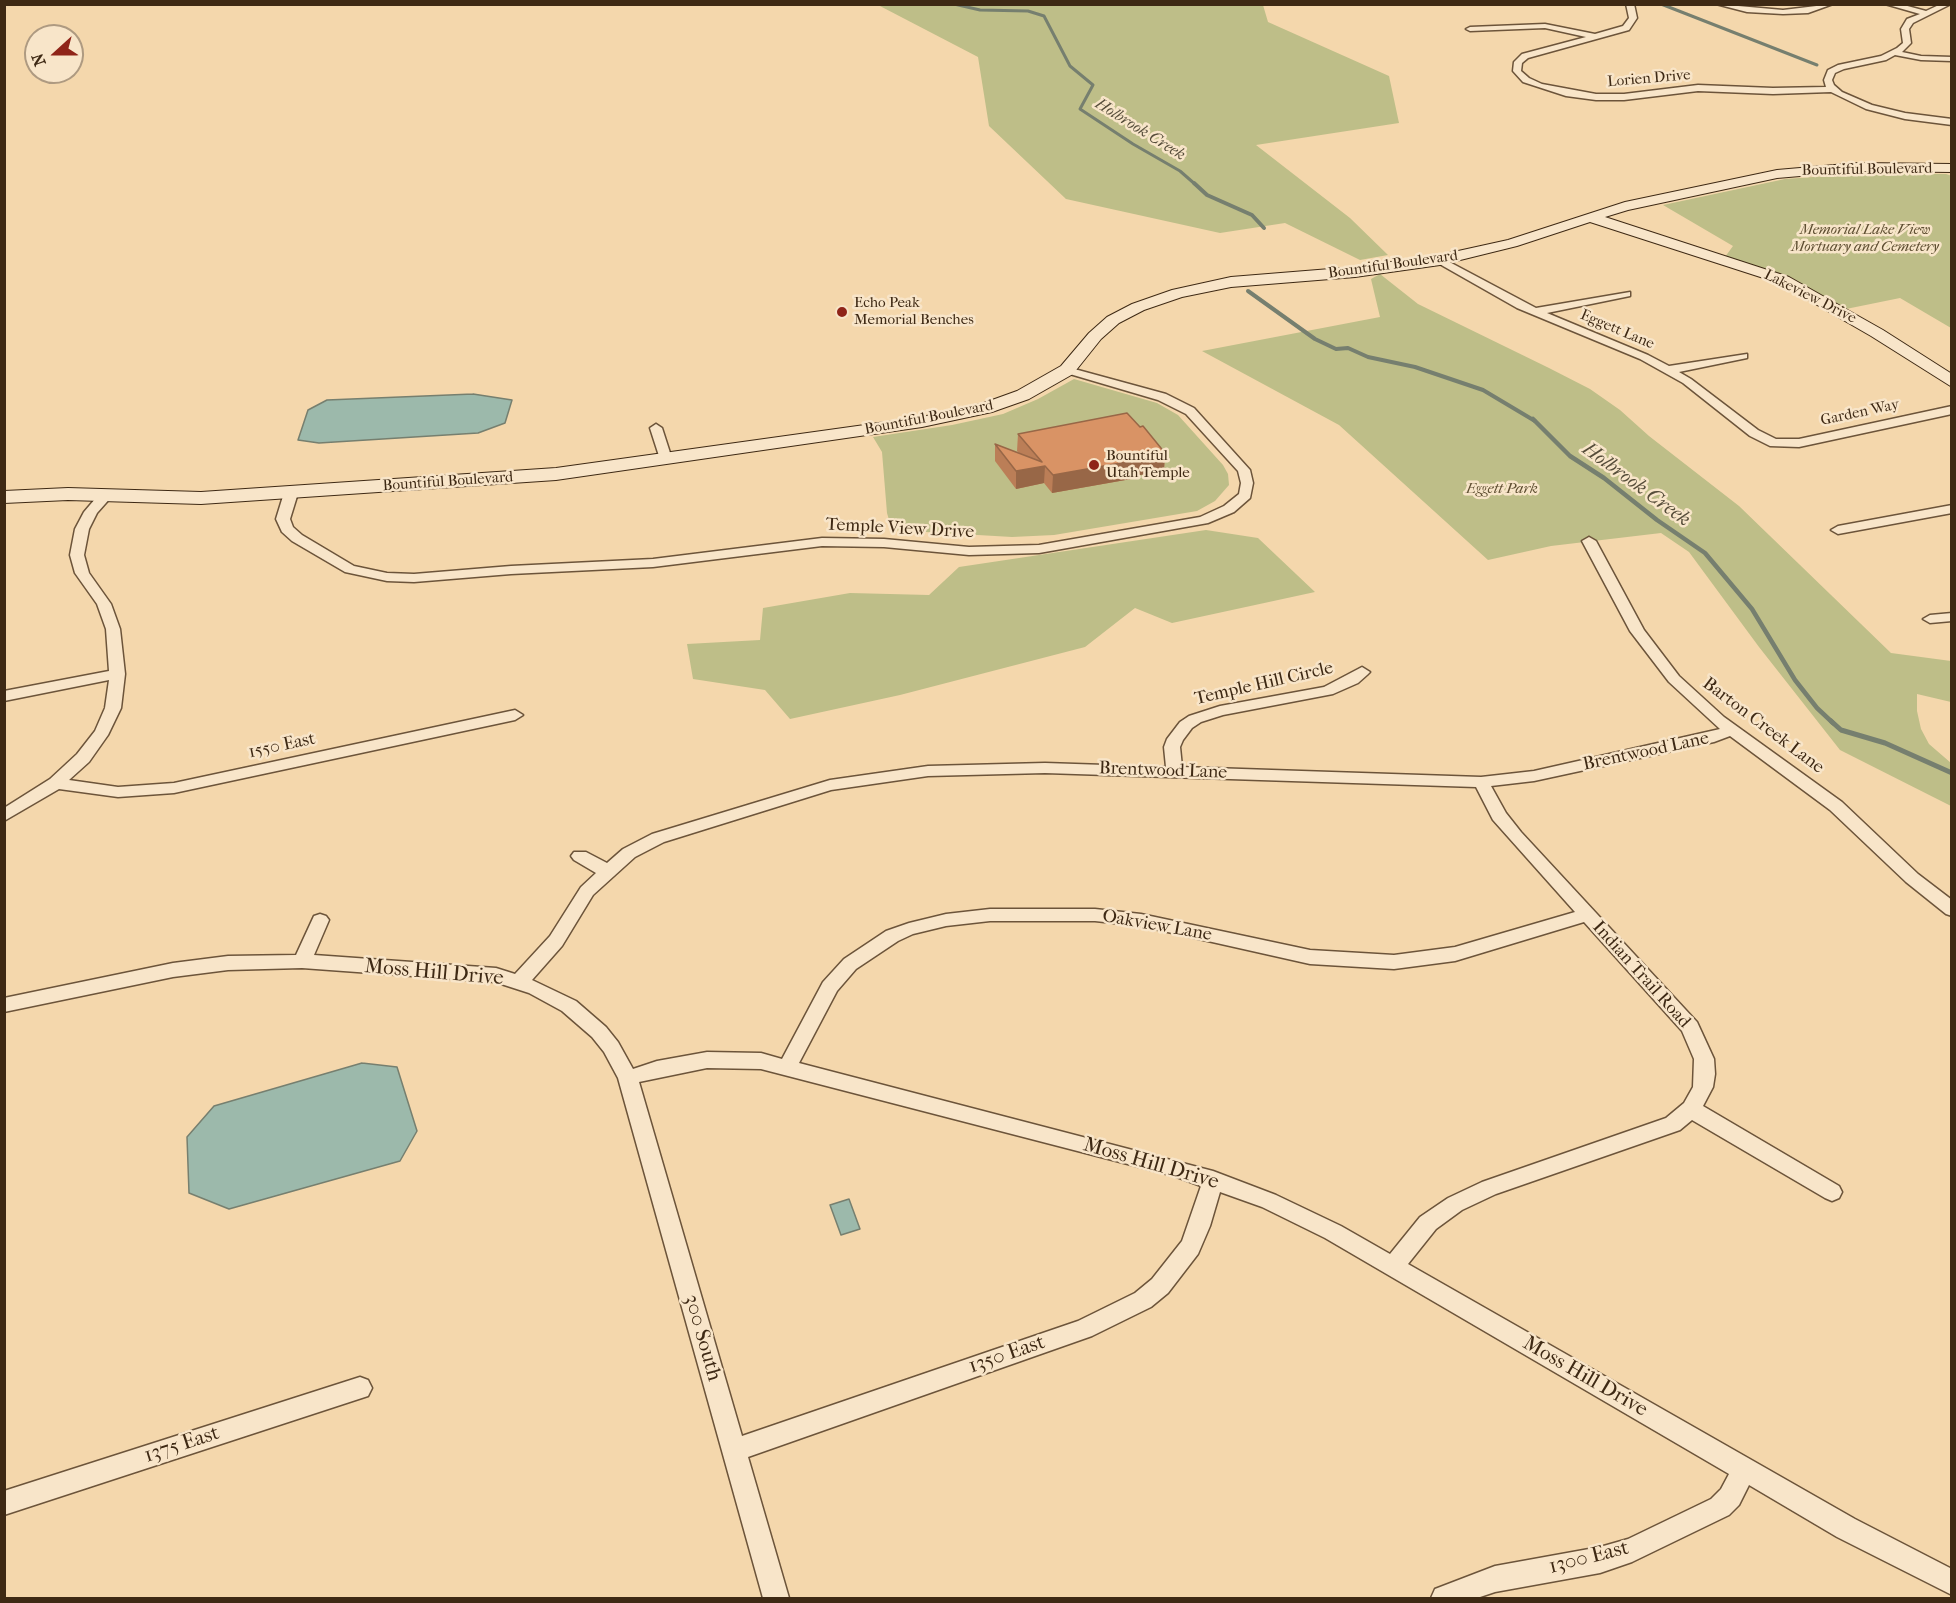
<!DOCTYPE html>
<style>
body{margin:0}
#map{position:relative;width:1956px;height:1603px;overflow:hidden;background:#f4d7ac;font-family:"IM FELL French Canon",serif}
canvas{display:block}
.frame{position:absolute;inset:0;border:6px solid #3e2914;pointer-events:none}
.north{position:absolute;left:24px;top:24px;width:60px;height:60px;box-sizing:border-box;background:#f8e5c9;border:2px solid #ae9a81;border-radius:50%;rotate:249deg;font-size:16px;font-weight:700;line-height:24px;text-align:center;color:#3e2914}
.north::after{content:'';display:block;margin:auto;width:21px;height:27px;background:#8f2418;clip-path:polygon(50% 0,100% 100%,50% 72%,0 100%)}
</style>
<div id="map">
<canvas width="1956" height="1603"></canvas>
<div class="frame"></div>
<div class="north">N</div>
</div>
<script>
const ctx = document.querySelector('canvas').getContext('2d');
ctx.lineJoin = 'round';
function paint(path, color) { ctx.fillStyle = color; ctx.fill(path, 'evenodd'); }
const poly = rows => new Path2D(rows.map(r => 'M' + r).join(''));
function strokePath(path, color, width, dash) { ctx.strokeStyle = color; ctx.lineWidth = width; ctx.lineCap = dash ? 'butt' : 'round'; ctx.setLineDash(dash || []); ctx.stroke(path); }
function drawText(font, color, halo, rows, align = 'center') {
  ctx.font = font + ' "IM FELL French Canon",serif'; ctx.lineWidth = 5; ctx.setLineDash([]); ctx.textBaseline = 'middle'; ctx.strokeStyle = halo; ctx.fillStyle = color; for (const [text, x, y, turn = 0] of rows) {
    ctx.save(); ctx.translate(x, y); ctx.rotate((+turn || 0) * Math.PI / 180); ctx.textAlign = isNaN(turn) ? turn : align; if (halo) ctx.strokeText(text, 0, 0); ctx.fillText(text, 0, 0); ctx.restore();
  }
}
paint(poly([
 [878,5,1263,5,1268,22,1389,76,1399,123,1256,145,1350,218,1388,255,1360,260,1285,223,1220,233,1066,199,989,126,978,57],
 [1870,173,1946,174,1952,176,1951,328,1900,298,1846,309,1784,275,1725,257,1733,246,1663,205,1785,179],
 [1380,274,1418,304,1549,368,1590,389,1620,410,1649,436,1739,506,1891,653,1951,661,1951,702,1917,694,1917,711,1921,729,1929,744,1951,763,1951,806,1840,750,1759,647,1689,552,1661,533,1551,546,1488,560,1339,425,1202,351,1380,317,1371,279],
 [1074,379,1157,403,1178,415,1223,465,1228,474,1229,485,1215,501,1197,511,1054,535,1012,537,892,530,887,513,882,452,873,437,952,425,1003,414,1038,399],
 [1206,530,1258,538,1315,592,1172,623,1135,608,1085,647,900,695,790,719,765,690,693,679,687,644,760,640,763,608,850,593,929,595,959,567]
]), '#bebe88');
const water = poly([
 [473,394,512,400,505,423,478,433,319,443,298,440,308,410,327,400,473,394],
 [362,1063,397,1067,417,1131,400,1161,229,1209,189,1193,187,1137,214,1106,362,1063],
 [849,1199,860,1229,841,1235,830,1205,849,1199]
]);
paint(water, '#9cb9ab');
strokePath(water, '#767f6f', 1.5);
strokePath(poly([
 [954,4,980,10,1028,11,1044,16,1070,66,1093,85,1080,109,1133,144,1180,171,1196,185],
 [1661,4,1817,65]
]), '#767f6f', 3);
strokePath(poly([
 [1194,183,1207,195,1252,215,1264,228],
 [1248,291,1315,339,1336,349,1348,348,1368,357,1415,367,1483,390,1535,421]
]), '#767f6f', 4);
strokePath(poly([
 [1533,419,1570,456,1604,478,1657,520,1705,553,1752,609,1795,680,1817,708,1833,723]
]), '#767f6f', 4.5);
strokePath(poly([
 [1831,721,1841,730,1885,743,1952,773]
]), '#767f6f', 5);
const street = poly([
 [1626,4,1634,4,1637,18,1629,30,1528,58,1522,63,1521,71,1529,78,1542,84,1596,94,1624,94,1698,85,1773,88,1826,87,1824,80,1828,70,1838,65,1881,56,1897,48,1903,43,1901,29,1907,19,1920,14,1885,4,1900,4,1926,11,1941,4,1951,4,1913,23,1909,29,1911,43,1902,52,1921,56,1952,57,1952,61,1921,60,1895,55,1886,60,1844,69,1835,73,1832,80,1834,85,1842,92,1872,105,1905,113,1952,119,1952,125,1905,119,1866,109,1831,92,1773,94,1698,91,1624,100,1596,100,1566,96,1523,82,1513,71,1514,62,1522,54,1586,37,1545,28,1470,31,1466,29,1470,27,1545,24,1595,34,1623,26,1629,18,1626,4],
 [1716,4,1783,10,1833,4,1808,13,1783,14,1747,12,1716,4],
 [1440,257,1536,308,1630,292,1630,296,1547,313,1648,355,1669,366,1747,354,1747,358,1679,372,1691,379,1758,430,1776,439,1799,439,1952,406,1952,414,1799,447,1770,446,1750,436,1683,383,1640,359,1517,308,1436,262,1435,260,1440,257],
 [1067,367,1166,394,1194,408,1250,470,1253,483,1250,498,1234,512,1208,523,1039,553,969,555,884,547,822,546,653,567,511,574,414,582,387,581,345,572,292,541,282,532,276,519,284,493,286,490,296,490,298,493,290,519,293,527,302,535,354,566,387,573,414,574,511,566,653,559,822,538,884,539,969,547,1039,545,1200,517,1224,506,1239,494,1241,483,1238,471,1186,414,1158,400,1063,372,1061,370,1067,367],
 [656,424,662,428,672,459,670,462,662,462,660,459,650,428,656,424],
 [106,491,113,495,97,513,89,529,84,555,89,573,111,604,120,629,125,674,121,708,108,735,89,762,69,780,118,787,174,783,515,710,523,715,515,720,174,793,118,797,59,789,4,821,4,808,50,779,77,754,95,731,105,708,109,680,4,701,4,691,109,671,106,629,97,604,75,573,70,555,75,529,84,512,101,492,106,491],
 [1952,505,1952,513,1838,534,1831,530,1838,526,1952,505],
 [1589,537,1596,541,1644,630,1679,676,1724,717,1842,802,1918,874,1952,900,1952,916,1946,914,1906,882,1830,810,1730,736,1714,742,1534,781,1491,786,1506,813,1521,832,1697,1022,1714,1059,1715,1074,1713,1087,1703,1106,1839,1186,1842,1192,1839,1198,1832,1201,1825,1198,1692,1120,1680,1130,1496,1194,1462,1210,1436,1229,1408,1264,1855,1519,1952,1569,1952,1595,1837,1537,1749,1485,1739,1505,1729,1515,1632,1562,1600,1573,1495,1592,1477,1598,1431,1598,1435,1589,1495,1566,1600,1547,1628,1539,1711,1499,1721,1489,1729,1474,1325,1238,1262,1207,1220,1192,1210,1226,1198,1254,1168,1293,1151,1307,1092,1336,748,1457,789,1598,763,1598,618,1078,604,1052,592,1037,562,1011,529,993,495,982,302,968,228,970,173,977,4,1012,4,998,173,963,228,956,296,955,314,916,320,914,326,916,329,920,314,955,496,968,515,974,550,936,581,887,596,873,574,860,571,856,574,852,586,852,607,863,623,849,652,834,830,780,928,766,1045,763,1166,767,1164,747,1167,739,1180,722,1189,716,1220,706,1324,687,1362,667,1370,672,1367,675,1358,683,1333,694,1223,715,1201,722,1192,728,1183,740,1180,747,1182,767,1481,777,1534,771,1720,729,1669,682,1630,631,1582,541,1589,537],
 [1045,773,1476,787,1493,820,1575,912,1455,947,1394,955,1310,950,1141,914,1095,909,990,909,946,914,909,923,886,931,844,959,823,982,782,1059,761,1053,707,1052,657,1061,633,1069,618,1042,606,1027,576,1001,532,980,562,946,593,895,635,857,664,842,831,790,928,776,1045,773],
 [990,921,1095,921,1141,926,1310,964,1394,969,1455,961,1584,922,1682,1031,1694,1059,1693,1087,1684,1103,1666,1118,1482,1182,1448,1198,1420,1217,1390,1254,1341,1226,1276,1195,1213,1171,799,1063,837,991,856,969,898,941,913,934,946,926,990,921],
 [707,1068,761,1069,1174,1176,1201,1186,1182,1241,1152,1279,1135,1293,1078,1321,742,1436,639,1082,707,1068],
 [1952,613,1952,621,1930,623,1923,619,1930,615,1952,613],
 [360,1377,368,1380,372,1388,368,1396,4,1515,4,1491,360,1377]
]);
const secondary = poly([
 [1858,163,1952,164,1952,172,1858,171,1777,178,1628,210,1605,217,1789,277,1883,330,1952,374,1952,387,1871,336,1779,283,1590,222,1517,246,1440,265,1355,277,1231,287,1182,297,1144,310,1119,323,1101,339,1073,374,1029,399,992,412,922,427,556,480,201,504,68,500,4,503,4,491,68,488,201,492,556,468,922,417,981,404,1017,391,1061,366,1089,333,1107,317,1132,304,1172,290,1231,277,1355,267,1440,255,1508,240,1625,202,1777,170,1858,163]
]);
strokePath(street, '#6c543a', 3);
strokePath(secondary, '#3e2914', 2);
paint(street, '#f8e5c9');
paint(secondary, '#f8e5c9');
paint(poly([
 [1018,434,1165,453,1164,470,1131,477,1131,479,1052,493,1044,483,1016,489,995,461,995,444,1020,454,1017,451]
]), '#bb7e57');
paint(poly([
 [1165,453,1164,470,1131,477,1131,479,1052,493,1053,475],
 [1045,466,1044,483,1016,489,1016,471]
]), '#986747');
const building = poly([
 [1127,413,1140,427,1143,426,1165,453,1131,460,1132,461,1053,475,1045,466,1016,471,995,444,1042,462,1018,434,1127,413]
]);
paint(building, '#d99365');
strokePath(building, '#986747', 1.5);
for (const [x, y, r, color] of [
 [842,312,6,"#8f2418"],
 [1094,465,6,"#8f2418"]
]) { const dot = new Path2D(); dot.arc(x, y, r, 0, 2 * Math.PI); ctx.fillStyle = color; ctx.fill(dot); strokePath(dot, '#f8e5c9', 2); }
drawText('15px', '#3e2914', '#f8e5c9', [
 ["Lorien Drive",1649,79,-5],
 ["Bountiful Boulevard",1867,170,-1],
 ["Bountiful Boulevard",1393,265,-8],
 ["Lakeview Drive",1810,297,27],
 ["Eggett Lane",1617,330,23],
 ["Garden Way",1860,413,-12],
 ["Bountiful Boulevard",929,418,-11],
 ["Bountiful Boulevard",448,482,-4]
]);
drawText('italic 15px', '#5e4e31', '#f8e5c9', [
 ["Memorial Lake View",1865,230],
 ["Mortuary and Cemetery",1865,247],
 ["Eggett Park",1502,489]
]);
drawText('15px', '#3e2914', '#f8e5c9', [
 ["Echo Peak",854,303],
 ["Memorial Benches",854,320],
 ["Bountiful",1106,456],
 ["Utah Temple",1106,473]
], 'left');
drawText('italic 16px', '#564d3a', '#f8e5c9', [
 ["Holbrook Creek",1140,130,32]
]);
drawText('18px', '#3e2914', '#f8e5c9', [
 ["Temple View Drive",900,529,3],
 ["Temple Hill Circle",1264,684,-13],
 ["Barton Creek Lane",1763,726,37],
 ["1550 East",282,746,-12],
 ["Brentwood Lane",1646,752,-12],
 ["Brentwood Lane",1163,771,2],
 ["Oakview Lane",1157,926,10],
 ["Indian Trail Road",1641,975,48]
]);
drawText('italic 20px', '#564d3a', '#f8e5c9', [
 ["Holbrook Creek",1636,485,36]
]);
drawText('21px', '#3e2914', '#f8e5c9', [
 ["Moss Hill Drive",434,973,5],
 ["Moss Hill Drive",1151,1164,16],
 ["300 South",702,1338,74],
 ["1350 East",1007,1355,-19],
 ["Moss Hill Drive",1585,1377,30],
 ["1375 East",182,1445,-18],
 ["1300 East",1589,1558,-14]
]);
</script>
